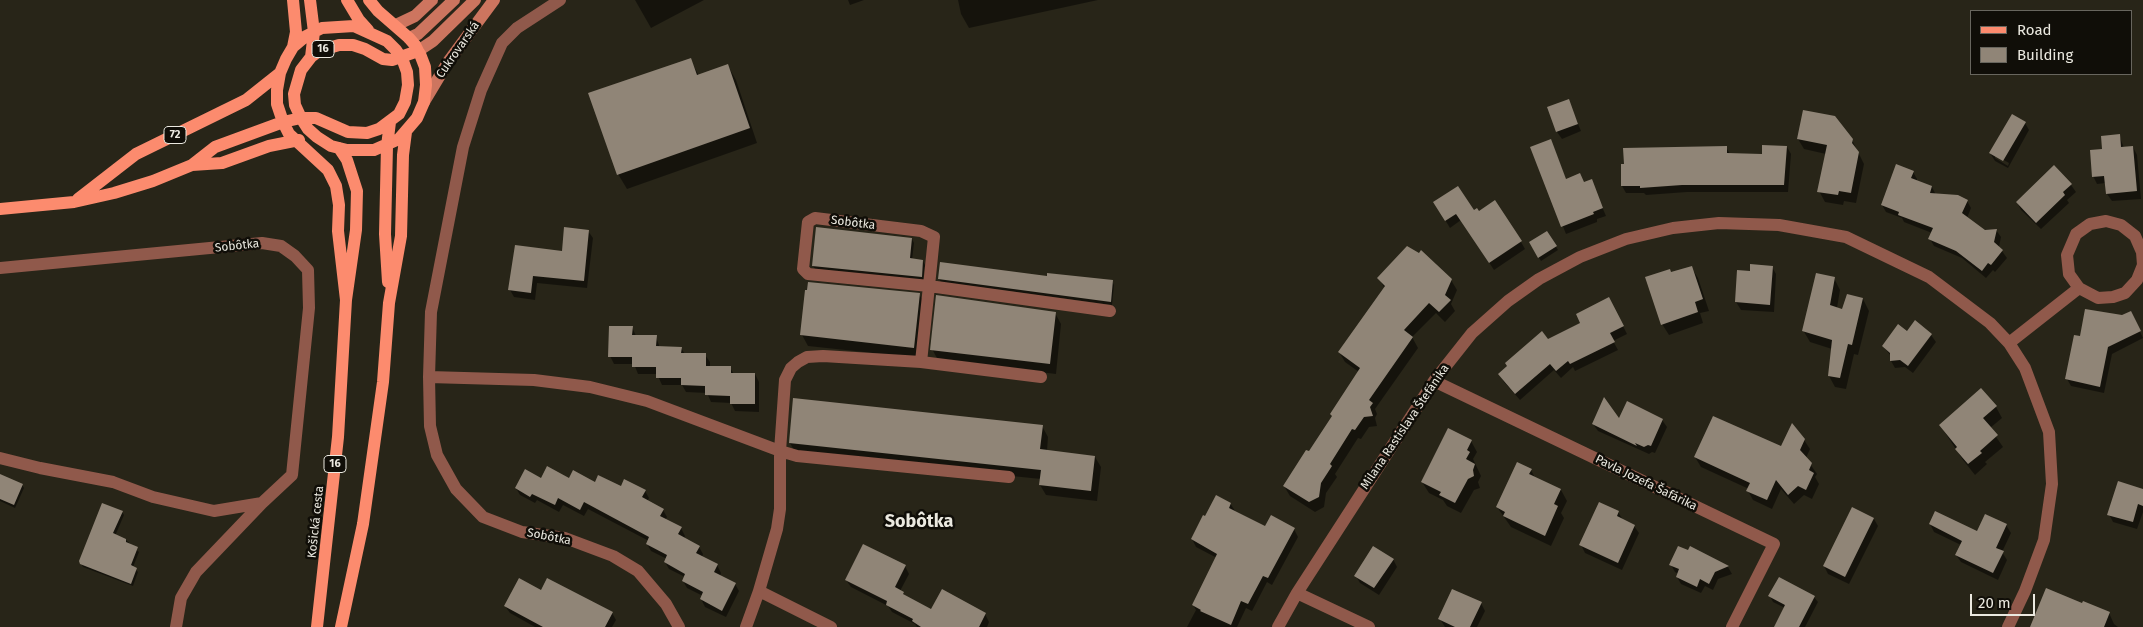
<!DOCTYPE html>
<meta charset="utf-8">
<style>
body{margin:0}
#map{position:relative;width:2143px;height:627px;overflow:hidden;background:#282518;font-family:"Fira Sans",sans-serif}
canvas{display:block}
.legend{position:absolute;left:1970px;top:10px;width:162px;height:65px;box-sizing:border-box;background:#100e08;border:1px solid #68665e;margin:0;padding:6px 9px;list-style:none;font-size:15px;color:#ebe9e0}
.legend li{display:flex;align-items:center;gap:10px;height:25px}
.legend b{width:25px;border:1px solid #68665e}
.scale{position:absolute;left:1970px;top:594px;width:65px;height:22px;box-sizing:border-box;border:2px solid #ebe9e0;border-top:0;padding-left:6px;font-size:15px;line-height:18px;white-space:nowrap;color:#ebe9e0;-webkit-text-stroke:4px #100e08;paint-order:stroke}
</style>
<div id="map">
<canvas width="2143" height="627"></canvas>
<ul class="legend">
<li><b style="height:6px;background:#fc8b6e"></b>Road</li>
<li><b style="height:14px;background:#908577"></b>Building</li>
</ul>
<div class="scale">20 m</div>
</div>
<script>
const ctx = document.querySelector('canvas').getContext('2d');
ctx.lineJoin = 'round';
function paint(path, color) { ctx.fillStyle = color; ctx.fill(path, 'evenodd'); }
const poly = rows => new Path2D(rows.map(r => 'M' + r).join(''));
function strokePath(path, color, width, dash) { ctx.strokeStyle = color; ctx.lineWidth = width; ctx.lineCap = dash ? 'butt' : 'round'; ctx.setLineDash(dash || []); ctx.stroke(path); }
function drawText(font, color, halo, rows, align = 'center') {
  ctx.font = font + ' "Fira Sans",sans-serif'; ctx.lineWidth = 5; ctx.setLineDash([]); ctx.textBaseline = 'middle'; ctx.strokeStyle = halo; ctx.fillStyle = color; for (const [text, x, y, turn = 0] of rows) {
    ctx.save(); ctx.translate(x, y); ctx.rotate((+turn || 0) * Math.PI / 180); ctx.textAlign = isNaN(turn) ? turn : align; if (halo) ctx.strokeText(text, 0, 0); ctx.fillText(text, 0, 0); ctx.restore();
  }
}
paint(poly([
 [635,0,704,0,651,28],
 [848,0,864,0,850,5],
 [958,0,1098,0,969,28,961,14],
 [690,59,699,76,728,66,736,80,757,143,627,189,618,174],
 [1568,100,1581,131,1562,139,1557,132],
 [2025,123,2029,130,2008,168,1995,161,1990,153],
 [1995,155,2009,163,2008,166,1995,158],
 [2119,135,2124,148,2133,147,2137,155,2141,199,2112,201,2107,194,2106,183,2097,184,2093,176,2103,150],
 [1798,139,1852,140,1864,164,1856,203,1844,201,1843,205,1825,202,1819,191,1826,154,1804,149],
 [1726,147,1730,154,1763,155,1787,147,1791,154,1788,192,1687,192,1646,195,1644,193,1626,193,1622,186],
 [1532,148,1554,148,1566,180,1585,184,1591,181,1606,216,1597,219,1597,222,1566,234],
 [2054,167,2071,185,2076,192,2067,200,2069,203,2041,229,2021,210,2017,202],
 [1913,172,1917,179,1917,181,1932,187,1936,195,1967,201,1971,208,1967,218,1985,231,1996,230,2001,237,1999,247,2007,258,1995,272,1993,270,1986,278,1962,258,1934,246,1930,239,1932,233,1904,222,1902,218,1886,212,1882,205],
 [1435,203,1473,211,1521,242,1525,249,1494,270,1461,220,1450,228],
 [588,231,593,238,587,288,537,283,535,300,514,297,510,290,563,253],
 [1547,232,1558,250,1541,261,1530,243],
 [912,239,914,243,912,260,923,261,925,265,923,280,815,269,813,266],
 [1691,267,1698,278,1709,311,1700,313,1703,323,1669,335,1662,324,1672,274],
 [1772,267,1776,274,1774,312,1741,310,1736,302,1751,272],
 [1048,278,1112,281,1114,285,1112,305,941,282,939,279],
 [1379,278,1451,280,1457,290,1451,304,1455,311,1445,322,1436,313,1412,337,1418,348,1375,409,1377,414,1375,418,1377,426,1369,427,1361,439,1358,438,1335,474,1337,477,1326,493,1324,507,1315,512,1290,496,1284,486,1309,453,1333,417,1359,372,1345,362,1339,352,1385,289],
 [1834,278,1840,290,1837,308,1843,310,1863,299,1869,311,1858,355,1854,354,1846,389,1835,387,1829,376,1832,349,1810,342,1803,330],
 [919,294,926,306,920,358,808,346,802,335],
 [1613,306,1627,334,1613,341,1618,350,1575,371,1573,367,1561,378,1554,370,1520,400,1504,382,1500,374,1548,340],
 [1055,313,1061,324,1056,374,938,360,932,349],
 [2134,319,2143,338,2112,354,2104,393,2071,386,2067,379,2081,338],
 [632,327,636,336,656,337,660,348,681,348,685,354,705,355,710,362,710,367,730,368,734,374,755,374,759,382,759,412,735,411,731,403,711,402,707,393,686,392,682,385,662,385,657,374,638,374,634,364,614,364,610,356],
 [1907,332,1931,335,1936,342,1913,373,1905,367,1895,368,1891,361,1891,356,1883,346],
 [1996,407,2002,418,1990,428,2003,447,1985,462,1987,464,1975,475,1963,460,1940,425],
 [1662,420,1667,427,1655,453,1652,452,1649,454,1598,431,1593,424,1619,421],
 [1042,426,1048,437,1047,451,1095,457,1101,467,1097,501,1046,495,1040,485,1041,479,796,454,790,443],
 [1804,440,1810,449,1806,458,1817,474,1815,477,1819,484,1812,499,1804,495,1794,504,1781,489,1772,509,1753,500,1748,491,1749,489,1701,467,1695,457,1781,448],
 [1471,441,1477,452,1473,459,1481,476,1478,482,1480,488,1474,490,1461,513,1447,506,1443,500,1429,493,1422,482],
 [1531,470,1535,478,1561,490,1567,501,1561,513,1564,518,1551,546,1511,527,1497,507],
 [0,475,22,485,24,488,15,508,0,501],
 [570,479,645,491,649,498,647,502,663,510,667,517,665,520,681,528,685,536,684,539,699,547,703,554,702,557,717,565,721,573,720,576,735,584,739,591,726,617,705,607,701,599,703,596,687,588,683,581,685,577,669,569,665,562,667,559,651,551,647,544,649,541,588,509,584,516,563,505,559,512,537,500,535,503,520,495,516,488,542,480],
 [2143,490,2143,512,2137,529,2113,522,2109,514],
 [1230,503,1235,511,1265,527,1294,529,1298,537,1272,585,1267,582,1252,611,1246,608,1237,627,1187,627,1196,610,1193,605,1217,558,1196,547,1192,539,1206,518],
 [122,512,124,515,115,536,126,540,139,552,133,567,138,572,133,586,83,567,80,561],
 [1618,512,1623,520,1634,526,1639,533,1622,570,1585,553,1581,545],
 [1986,516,2006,525,2011,533,2002,552,2007,560,1998,580,1961,562,1956,555,1961,545,1934,532,1930,524,1978,532],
 [1874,519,1878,526,1849,584,1828,574,1824,566],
 [1690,548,1728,567,1732,574,1718,579,1713,590,1705,586,1701,593,1681,584,1677,577,1678,574,1675,572,1671,565,1689,552],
 [1393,559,1397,567,1379,595,1360,583,1356,576],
 [905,566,909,574,900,591,906,597,931,611,985,614,989,622,987,627,917,627,915,624,892,612,888,606,851,587,846,580],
 [541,591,612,613,616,620,612,627,535,627,510,613,505,606],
 [1770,596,1814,597,1818,602,1805,627,1776,627,1785,608,1773,602],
 [1481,603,1485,611,1477,627,1445,627,1440,619],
 [2083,605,2109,613,2114,624,2118,627,2035,627]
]), '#0007');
paint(poly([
 [691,58,697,75,728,64,750,128,617,175,588,93],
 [1569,99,1578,124,1556,132,1547,107],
 [1803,110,1835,116,1853,139,1852,143,1859,152,1851,193,1839,191,1838,195,1817,192,1827,145,1797,139],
 [2012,114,2026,122,2003,161,1989,153],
 [2120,134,2121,147,2133,146,2137,191,2106,194,2104,176,2092,177,2090,150,2102,149,2101,136],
 [1551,139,1566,179,1580,173,1584,182,1592,179,1603,208,1593,212,1594,214,1561,227,1530,147],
 [1762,145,1787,146,1784,185,1682,185,1640,188,1640,186,1621,186,1621,164,1624,164,1623,148,1727,146,1727,153,1762,154],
 [1896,164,1914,171,1911,178,1932,186,1930,193,1958,195,1968,200,1962,213,1985,230,1997,229,1994,242,2003,250,1991,265,1988,263,1982,271,1956,251,1928,239,1933,228,1898,215,1899,212,1881,205],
 [2054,165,2072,184,2063,192,2065,195,2036,223,2016,202],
 [1458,186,1474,210,1477,208,1479,211,1495,200,1522,241,1489,263,1456,214,1445,221,1433,202],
 [564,227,589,230,584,281,533,276,531,293,508,290,515,245,562,251],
 [816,227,912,238,910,258,923,260,922,277,812,266],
 [1547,231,1557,246,1538,258,1529,242],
 [1407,246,1419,253,1421,250,1452,279,1445,295,1451,300,1439,312,1429,303,1404,330,1413,337,1369,400,1373,403,1370,407,1373,416,1364,417,1355,430,1352,429,1330,464,1332,466,1321,483,1319,497,1309,502,1283,486,1306,450,1309,451,1332,416,1330,414,1360,368,1338,352,1385,286,1377,278],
 [940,262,1047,276,1047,273,1113,280,1111,302,938,279],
 [1750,264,1773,266,1770,305,1735,302,1737,270,1750,271],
 [1692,266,1703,299,1695,302,1698,312,1661,325,1645,277,1670,269,1671,272],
 [1816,273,1835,277,1830,305,1842,309,1847,294,1863,298,1852,345,1848,344,1840,378,1828,376,1832,340,1802,331],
 [808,282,920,293,914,348,800,335,805,290,807,290],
 [936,295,1056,312,1050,364,930,350],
 [1609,297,1624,326,1610,333,1615,342,1570,364,1568,361,1556,371,1550,364,1515,394,1498,374,1507,366,1505,363,1542,331,1548,339,1580,323,1576,314],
 [2085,309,2122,315,2131,311,2141,331,2108,347,2100,387,2065,379,2074,335,2080,336],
 [1915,320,1932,334,1908,366,1900,360,1890,361,1890,353,1882,346,1898,324,1907,331],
 [609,326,633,326,632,335,657,335,656,346,682,347,681,353,706,353,706,366,731,366,731,373,755,373,755,404,730,404,730,396,705,395,705,386,681,385,681,378,656,378,656,367,632,367,632,357,608,357],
 [1981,388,1997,406,1983,418,1998,435,1980,451,1982,453,1968,464,1955,449,1957,447,1939,425],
 [1604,397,1619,418,1627,401,1663,419,1651,446,1648,445,1644,447,1635,443,1637,446,1592,424],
 [793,398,1043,425,1040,449,1095,456,1091,491,1039,485,1041,470,789,443],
 [1713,416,1781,446,1792,423,1805,439,1800,450,1812,463,1809,470,1814,473,1806,490,1798,486,1788,495,1776,480,1767,500,1746,491,1750,483,1694,457],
 [1448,428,1472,440,1467,450,1470,452,1466,459,1475,464,1473,470,1474,476,1468,479,1455,503,1439,495,1441,492,1421,482],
 [1517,462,1532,469,1529,474,1561,489,1554,504,1558,506,1545,536,1503,516,1505,512,1496,507],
 [547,466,569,478,573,470,595,482,598,475,621,486,624,479,646,490,642,497,664,509,660,516,682,527,678,534,700,546,696,553,718,564,714,572,736,583,722,611,700,599,703,592,682,581,685,574,664,562,667,555,646,544,649,537,584,502,580,510,558,498,555,505,532,494,530,497,515,488,525,469,541,478],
 [0,474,23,484,14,505,0,499],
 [2118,481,2143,489,2143,506,2138,504,2133,522,2107,515],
 [1216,495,1231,503,1229,508,1265,526,1271,515,1295,528,1268,578,1263,576,1248,604,1241,601,1231,625,1200,611,1201,610,1192,605,1217,554,1191,539,1203,515,1205,516],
 [1599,502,1619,511,1617,516,1635,525,1618,563,1579,545],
 [102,503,123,511,113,533,126,539,126,542,138,547,131,565,137,568,131,584,80,564,79,561],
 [1852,507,1874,518,1845,577,1823,566],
 [1935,511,1977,531,1985,514,2007,524,1996,548,2004,551,1993,573,1955,555,1962,541,1929,524],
 [863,544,906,565,895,587,904,592,903,594,931,609,942,589,986,613,979,627,921,627,912,621,913,619,886,605,887,601,845,580],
 [1373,546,1394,559,1374,588,1354,576],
 [1678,546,1688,550,1690,546,1729,566,1715,572,1709,584,1700,579,1697,587,1676,577,1679,569,1669,565],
 [1779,577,1815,596,1799,627,1774,627,1785,605,1768,596],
 [519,578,541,590,547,578,613,612,605,627,543,627,504,606],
 [2046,588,2082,603,2083,601,2110,612,2104,627,2030,627],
 [1452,589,1482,602,1470,627,1455,627,1438,619]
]), '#908577');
strokePath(poly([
 [560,0,517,28,502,43,481,90,463,147,431,312,429,377,430,426,437,455,456,489,483,517,522,532,565,538,613,556,638,571,666,604,679,627],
 [0,268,262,243,281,246,295,256,308,270,309,308,292,475,262,503],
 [2009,343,2079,288,2098,298,2113,297,2125,293,2137,280,2143,265,2142,252,2135,236,2121,225,2106,221,2090,224,2076,234,2067,255,2069,274,2079,288],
 [921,362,929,286,808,274,803,269,808,222,815,218,921,231,934,237,929,286,1110,311],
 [429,377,534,380,590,387,647,401,780,451,780,509,777,529,759,591],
 [1434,381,1774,544,1732,627],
 [0,458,40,468,113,482,153,497,214,511,262,503,196,572,181,598,176,627],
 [1009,477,797,456,780,451,785,380,791,368,798,362,807,357,823,356,921,362,1041,377],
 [1297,593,1369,627],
 [746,627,759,591,831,627],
 [1278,627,1297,593,1434,381,1472,333,1508,301,1539,279,1580,257,1626,239,1673,228,1719,223,1779,225,1846,237,1929,277,1990,323,2009,343,2025,368,2049,432,2052,484,2044,540,2025,591,2008,627]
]), '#90594b', 12);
strokePath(poly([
 [396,25,415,16,432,0],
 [409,38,418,34,454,0],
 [418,51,433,41,475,0],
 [424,102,448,62,494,0]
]), '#cd755f', 12);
strokePath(poly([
 [293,0,296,32,293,47],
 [310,0,314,32,311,57],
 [347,0,359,20,368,30],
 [369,0,378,11,409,38,415,45,418,51,420,54,425,67,426,85,424,102,417,118,399,139,374,150,347,150,331,146,317,137,308,129,301,118,295,105,294,94,301,70,311,57,319,51,339,45,353,45,365,49,383,59,392,60,418,51],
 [192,165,222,163,269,146,299,140],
 [78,199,136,154,246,100,280,73],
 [0,209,74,202,114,193,153,181,192,165,215,147,283,122,301,118,316,118,348,132,367,133,379,129,399,114,405,102,408,85,407,72,403,61,396,50,387,41,354,26,322,28,306,36,293,47,286,59,280,73,277,90,277,104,283,122,289,134,328,170,336,186,339,205,338,231,346,300],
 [388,282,385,234,387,146,390,122],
 [317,627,338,437,346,300,356,230,357,191,347,160,339,148],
 [341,627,363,524,383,382,389,303,401,236,403,155,406,132]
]), '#fc8b6e', 12);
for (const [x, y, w] of [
 [323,49,22],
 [175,135,22],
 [335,464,22]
]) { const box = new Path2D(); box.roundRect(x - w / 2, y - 8.5, w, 17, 4); ctx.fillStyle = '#100e08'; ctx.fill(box); strokePath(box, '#ebe9e0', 1); }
drawText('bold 11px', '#ebe9e0', null, [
 ["16",323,49],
 ["72",175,135],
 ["16",335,464]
]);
drawText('12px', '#ebe9e0', '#100e08', [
 ["Cukrovarská",458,50,-55],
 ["Sobôtka",853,223,7],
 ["Sobôtka",237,246,-6],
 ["Milana Rastislava Štefánika",1405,427,-56],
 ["Pavla Jozefa Šafárika",1646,483,26],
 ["Košická cesta",316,522,-84],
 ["Sobôtka",549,537,11]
]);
drawText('bold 18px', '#ebe9e0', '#100e08', [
 ["Sobôtka",919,522]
]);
</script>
